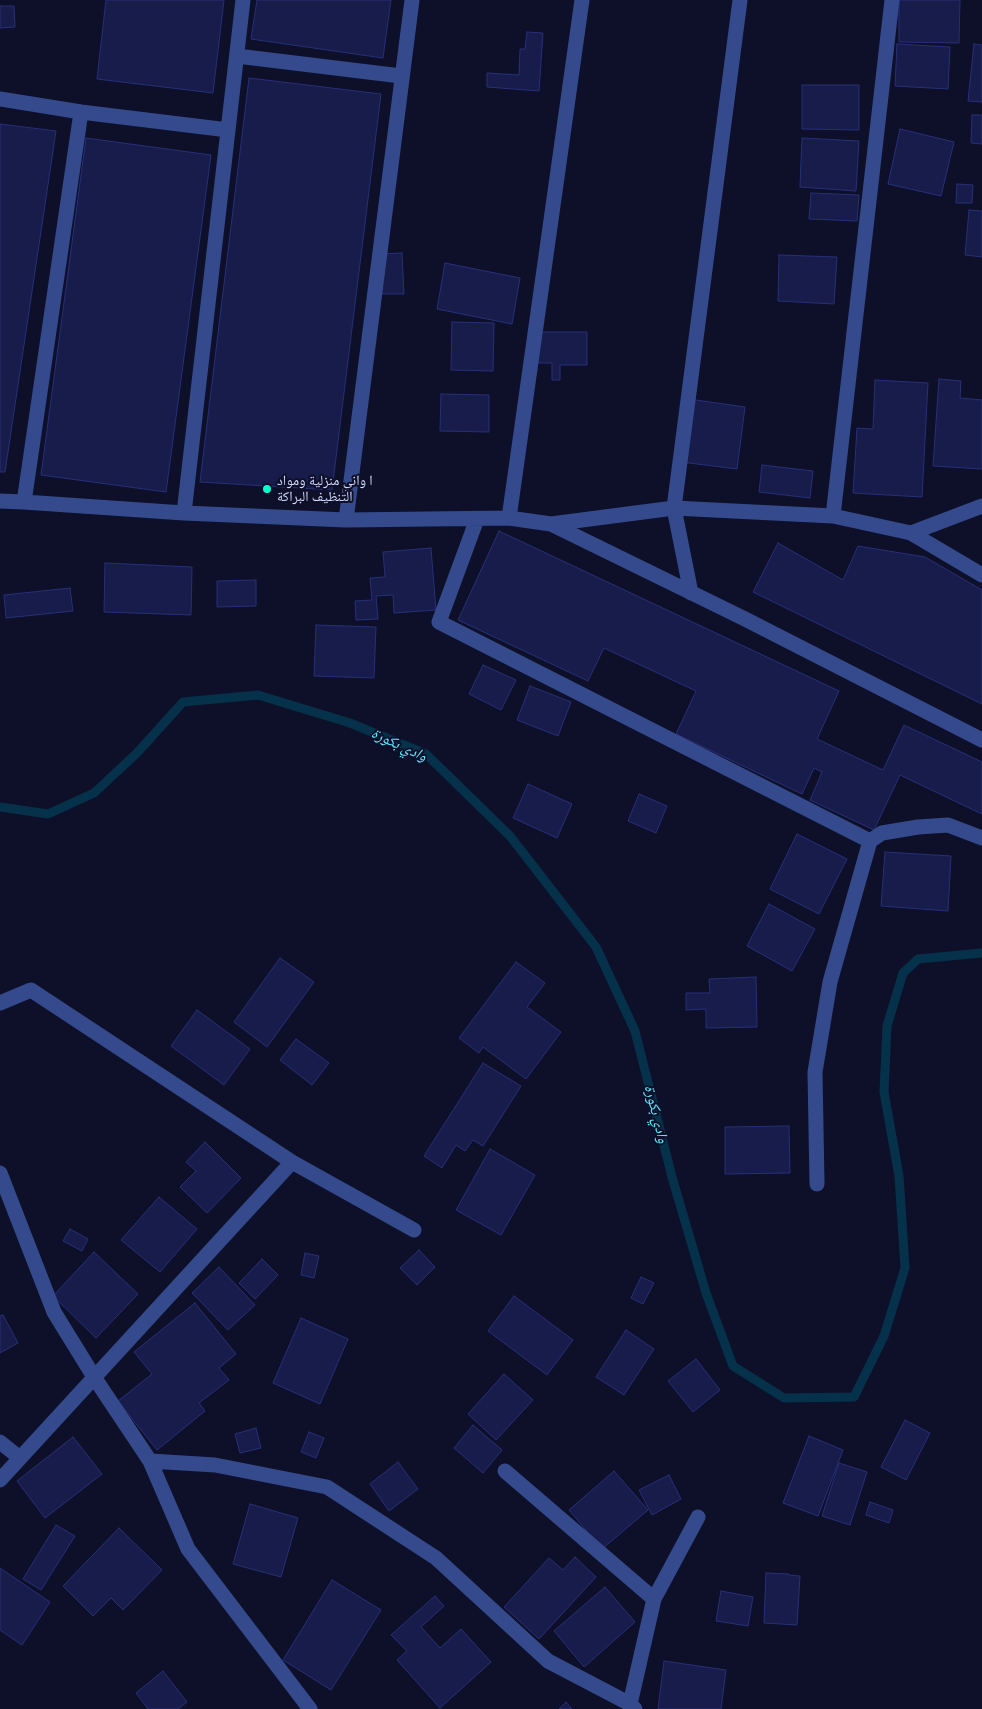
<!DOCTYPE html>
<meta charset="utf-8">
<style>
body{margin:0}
canvas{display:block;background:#0d1028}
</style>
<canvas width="982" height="1709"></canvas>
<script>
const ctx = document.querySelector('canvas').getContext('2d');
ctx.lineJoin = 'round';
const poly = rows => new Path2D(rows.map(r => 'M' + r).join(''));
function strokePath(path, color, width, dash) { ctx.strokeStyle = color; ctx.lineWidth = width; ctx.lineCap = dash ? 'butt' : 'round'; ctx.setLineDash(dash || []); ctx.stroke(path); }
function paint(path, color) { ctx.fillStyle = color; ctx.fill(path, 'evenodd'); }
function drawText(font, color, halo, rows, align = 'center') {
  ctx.font = font + ' "IBM Plex Sans","Noto Naskh Arabic",sans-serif'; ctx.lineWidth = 4; ctx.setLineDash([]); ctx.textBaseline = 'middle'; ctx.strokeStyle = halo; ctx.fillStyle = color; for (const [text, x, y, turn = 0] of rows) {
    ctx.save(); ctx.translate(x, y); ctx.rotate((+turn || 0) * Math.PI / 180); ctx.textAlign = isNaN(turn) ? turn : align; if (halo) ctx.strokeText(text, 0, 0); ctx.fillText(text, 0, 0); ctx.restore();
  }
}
strokePath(poly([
 [0,807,48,814,94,793,137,753,183,702,258,695,350,723,426,754,510,836,596,947,635,1031,672,1177,706,1293,733,1366,784,1398,854,1397,884,1336,905,1268,899,1176,884,1092,887,1026,903,973,918,959,982,953]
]), '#05324a', 9);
const building = poly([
 [106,0,224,0,213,93,97,79,106,0],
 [257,0,391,0,383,58,251,39,257,0],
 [899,0,960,0,959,43,899,42,899,0],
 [0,6,14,6,15,27,0,28,0,6],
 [527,32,543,33,539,91,487,87,487,73,519,75,520,49,525,49,527,32],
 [897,44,950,47,948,89,895,86,897,44],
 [974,44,982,45,982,102,968,101,974,44],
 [249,78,381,94,332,490,200,482,249,78],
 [802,85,859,85,859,130,802,129,802,85],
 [972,115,982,115,982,144,971,143,972,115],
 [0,124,56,131,5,472,0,472,0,124],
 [900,129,954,142,941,196,888,184,900,129],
 [86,138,211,155,166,492,41,475,86,138],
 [802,138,859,141,856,191,800,187,802,138],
 [957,184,973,185,972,203,956,203,957,184],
 [811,193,859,195,857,221,809,219,811,193],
 [969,210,982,211,982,257,965,255,969,210],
 [402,253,404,294,382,294,380,254,402,253],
 [779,255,837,257,834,304,778,301,779,255],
 [445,263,520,278,512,324,437,309,445,263],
 [452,322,494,323,493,371,451,370,452,322],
 [536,332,587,332,587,365,560,365,560,380,552,380,552,363,535,363,536,332],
 [939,379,961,381,960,398,982,400,982,469,933,466,939,379],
 [875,380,928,383,922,497,853,493,857,428,873,429,875,380],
 [441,394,489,395,489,432,440,431,441,394],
 [689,399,745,407,737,469,681,462,689,399],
 [762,465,813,471,810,498,759,492,762,465],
 [499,531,839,691,817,739,883,770,904,725,982,762,982,814,900,775,874,830,810,800,822,772,814,768,802,794,676,734,696,691,604,648,588,681,458,620,499,531],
 [778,543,843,580,858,546,925,557,982,590,982,704,753,592,778,543],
 [431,548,436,610,394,613,393,595,376,596,378,619,356,620,355,601,372,600,370,578,385,577,383,552,431,548],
 [105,563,192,567,191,615,104,612,105,563],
 [256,580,256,606,217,607,217,581,256,580],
 [70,588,73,611,6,618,4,595,70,588],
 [316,625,376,627,374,678,314,676,316,625],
 [483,665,516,680,501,710,469,694,483,665],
 [530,686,571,702,558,736,517,720,530,686],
 [528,784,572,804,557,838,513,818,528,784],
 [639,794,667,806,656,833,628,821,639,794],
 [797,834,847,859,819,914,770,889,797,834],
 [885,852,951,856,948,911,881,906,885,852],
 [769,904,815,929,792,971,747,946,769,904],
 [280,958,314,982,267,1047,234,1022,280,958],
 [516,962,545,983,527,1007,561,1032,526,1079,483,1047,479,1053,459,1038,516,962],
 [756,977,757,1027,706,1028,706,1009,686,1010,686,993,710,993,709,979,756,977],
 [197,1010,250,1049,224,1085,171,1046,197,1010],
 [296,1039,329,1063,312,1085,280,1060,296,1039],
 [483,1063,521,1086,483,1146,473,1140,465,1151,456,1145,442,1168,424,1156,483,1063],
 [789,1126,790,1173,725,1174,725,1127,789,1126],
 [205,1142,241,1178,207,1213,180,1187,196,1171,186,1162,205,1142],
 [490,1149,535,1175,501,1235,456,1210,490,1149],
 [159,1197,197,1229,160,1272,121,1240,159,1197],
 [70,1229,88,1239,82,1251,63,1241,70,1229],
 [419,1250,435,1267,417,1285,400,1268,419,1250],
 [94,1252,138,1294,96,1338,53,1296,94,1252],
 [305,1253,319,1256,314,1278,301,1275,305,1253],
 [262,1259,278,1275,255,1299,239,1283,262,1259],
 [219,1267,255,1305,228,1330,192,1293,219,1267],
 [641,1277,654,1283,643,1304,631,1298,641,1277],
 [514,1296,573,1340,547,1375,488,1331,514,1296],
 [195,1303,236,1354,219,1368,229,1380,199,1403,205,1411,157,1450,118,1401,152,1374,134,1352,195,1303],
 [3,1315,18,1343,0,1353,0,1316,3,1315],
 [301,1318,348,1339,320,1404,273,1383,301,1318],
 [626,1330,654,1349,624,1395,596,1377,626,1330],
 [696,1359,720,1390,693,1412,668,1381,696,1359],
 [504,1374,533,1400,496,1440,468,1414,504,1374],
 [905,1420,930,1433,906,1480,881,1467,905,1420],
 [473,1425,502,1450,483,1473,454,1448,473,1425],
 [256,1428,261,1448,240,1453,235,1434,256,1428],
 [309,1432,324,1438,316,1458,301,1452,309,1432],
 [809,1436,843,1450,818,1516,783,1503,809,1436],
 [73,1437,102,1474,45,1518,17,1481,73,1437],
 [398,1462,418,1489,389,1511,370,1484,398,1462],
 [839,1463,867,1472,850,1525,822,1516,839,1463],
 [614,1471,648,1510,602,1549,569,1510,614,1471],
 [669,1475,681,1499,652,1515,639,1490,669,1475],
 [870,1502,893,1510,889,1523,866,1515,870,1502],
 [250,1504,298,1518,281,1577,233,1564,250,1504],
 [56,1525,75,1536,41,1590,23,1579,56,1525],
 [119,1528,162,1570,123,1610,111,1598,93,1616,63,1586,119,1528],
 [575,1557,596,1577,539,1639,504,1607,549,1558,563,1570,575,1557],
 [0,1568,50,1602,22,1645,0,1630,0,1568],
 [766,1573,789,1574,789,1575,800,1576,797,1625,764,1623,766,1573],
 [332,1580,381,1610,331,1690,283,1660,332,1580],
 [605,1587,635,1622,584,1667,554,1631,605,1587],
 [721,1591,753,1597,748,1626,716,1621,721,1591],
 [435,1596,444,1606,421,1627,440,1648,461,1629,491,1662,440,1708,397,1660,407,1651,391,1635,435,1596],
 [664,1661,726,1670,721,1709,658,1709,664,1661],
 [163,1671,187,1702,178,1709,148,1709,136,1693,163,1671],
 [566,1702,572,1709,559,1709,566,1702]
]);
paint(building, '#171c4b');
strokePath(building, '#272f79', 1);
strokePath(poly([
 [237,56,401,76],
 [0,99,81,112,228,130],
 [0,501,24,502,184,513,346,520,509,518,551,524,674,508,833,516,911,533,982,506],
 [24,502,81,112],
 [184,513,243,0],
 [833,516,892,0],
 [509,518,582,0],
 [477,519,439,622,870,841,882,833,918,827,948,825,982,838],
 [346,520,412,0],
 [551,524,743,618,982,740],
 [911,533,982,575],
 [691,593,674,508,740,0],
 [0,1003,31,990,292,1162,414,1230],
 [0,1173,54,1312,94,1377,150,1461,188,1549,310,1709],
 [817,1184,815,1072,830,982,870,841],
 [0,1442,20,1458],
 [150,1461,215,1465,327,1487,436,1558,548,1661,630,1704,635,1709],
 [505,1471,654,1599],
 [0,1480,292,1162],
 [630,1704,654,1599,698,1517]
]), '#344a8c', 15);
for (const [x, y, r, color] of [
 [267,489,5,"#00ffce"]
]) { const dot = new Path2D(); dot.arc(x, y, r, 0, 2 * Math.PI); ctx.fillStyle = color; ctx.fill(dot); strokePath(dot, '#0d1028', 2); }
drawText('14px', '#d4dcff', '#0d1028', [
 ["ا واني منزلية ومواد",277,481],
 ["التنظيف البراكة",277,497]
], 'left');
drawText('italic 15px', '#62e4ff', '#0d1028', [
 ["وادي بكورة",399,745,25],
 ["وادي بكورة",656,1114,76]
]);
</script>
